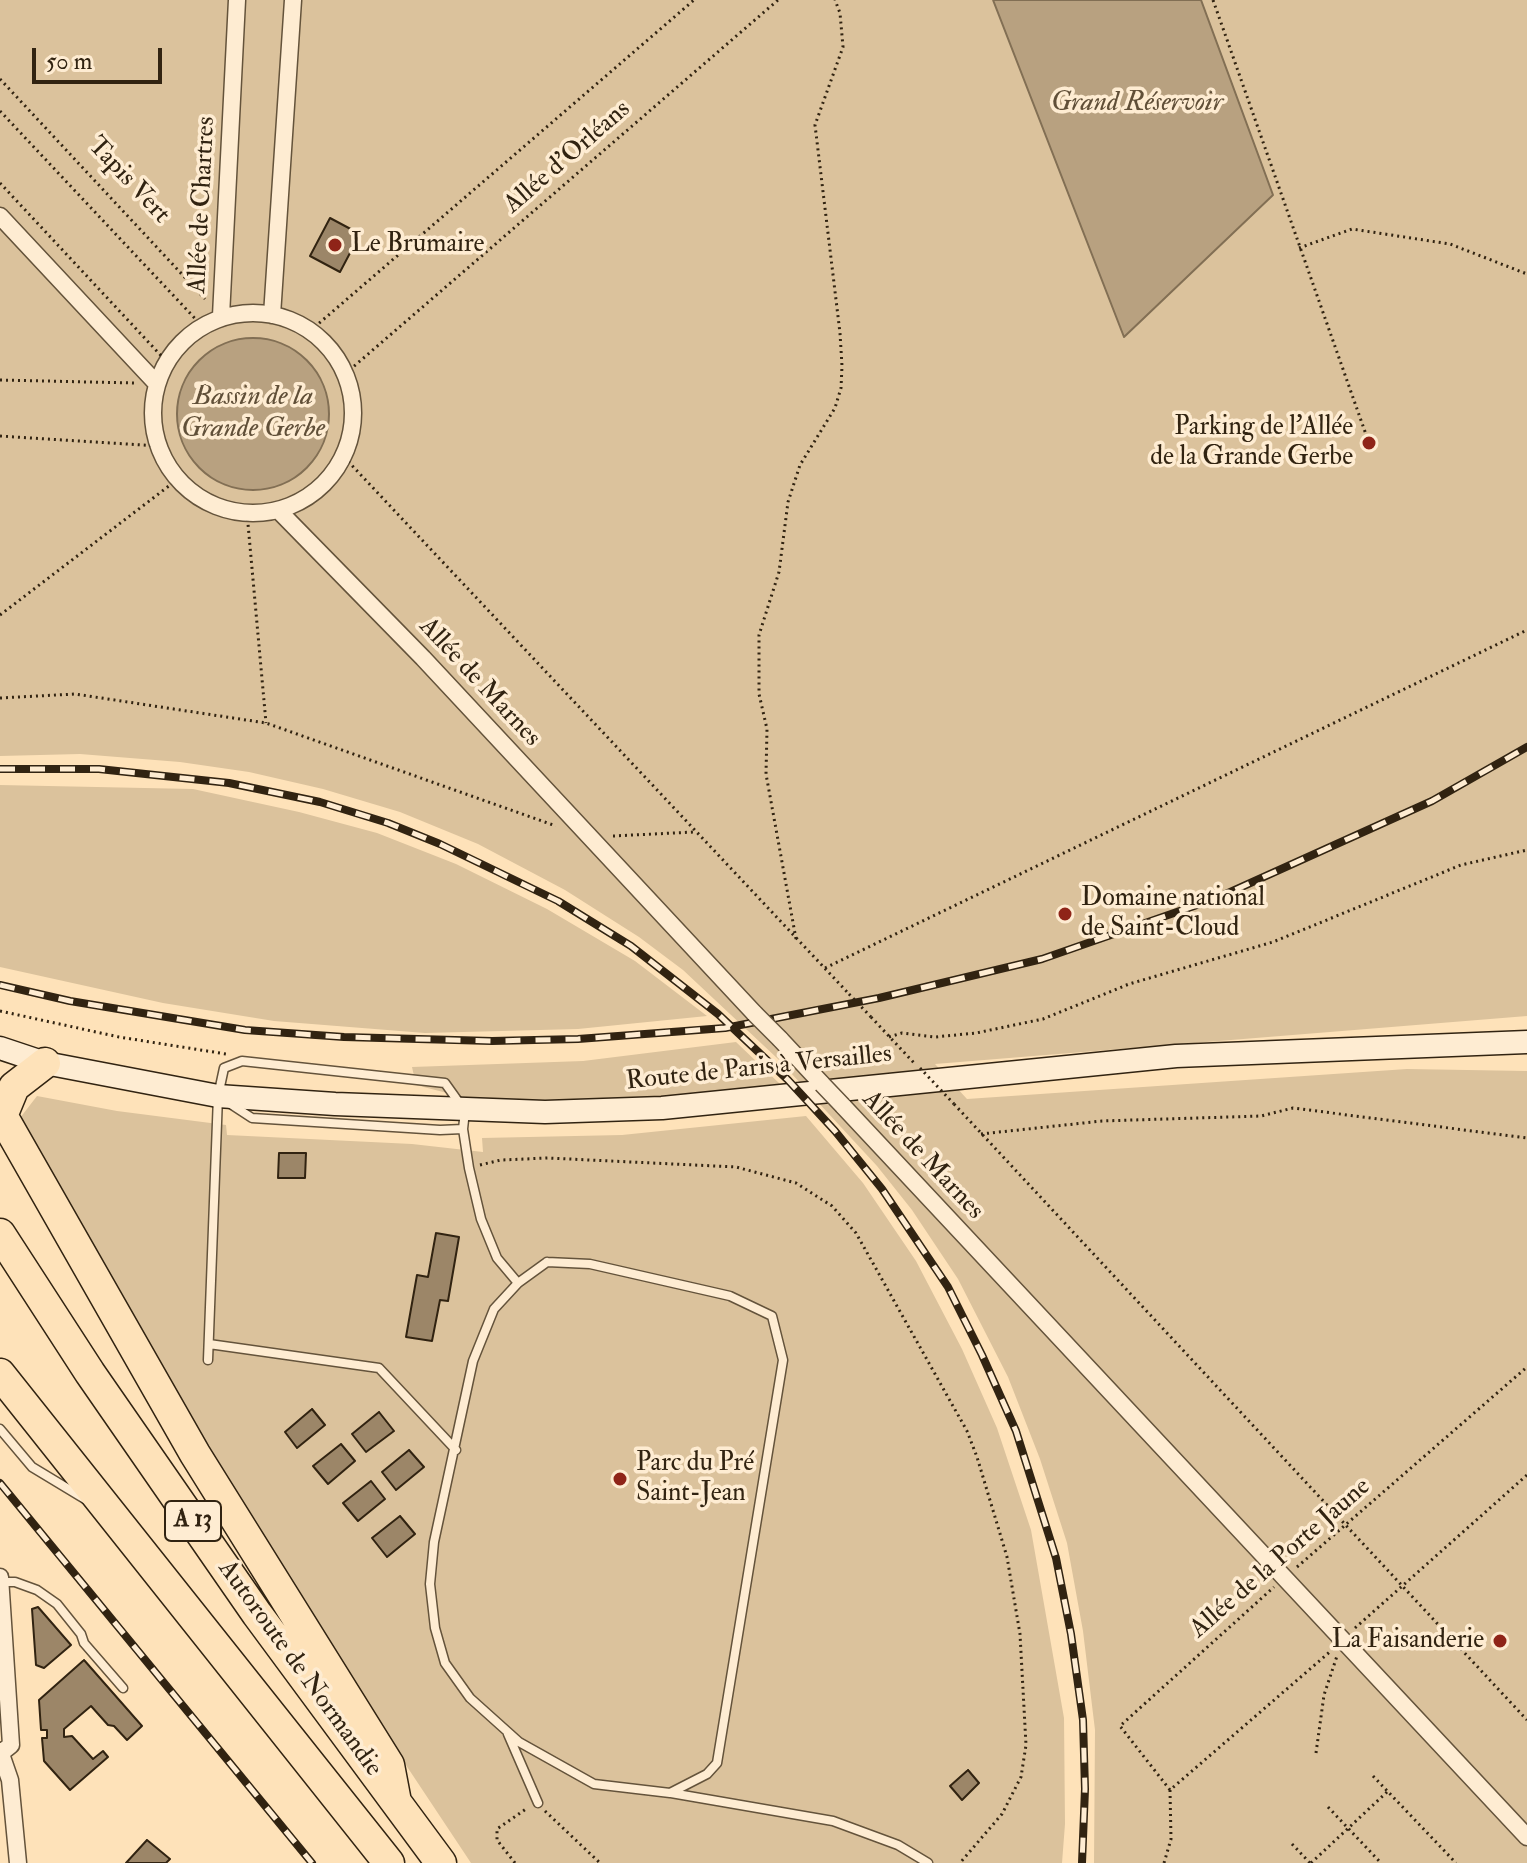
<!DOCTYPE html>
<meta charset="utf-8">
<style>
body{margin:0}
#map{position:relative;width:1527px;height:1863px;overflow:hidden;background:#fee2b9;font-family:"IM FELL Double Pica",serif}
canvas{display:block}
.scale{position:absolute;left:32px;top:48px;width:130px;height:36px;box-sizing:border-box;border:4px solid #312311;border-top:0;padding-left:10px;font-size:24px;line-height:28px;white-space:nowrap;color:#312311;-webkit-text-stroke:6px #feecd2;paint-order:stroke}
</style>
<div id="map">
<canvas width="1527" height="1863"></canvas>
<div class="scale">50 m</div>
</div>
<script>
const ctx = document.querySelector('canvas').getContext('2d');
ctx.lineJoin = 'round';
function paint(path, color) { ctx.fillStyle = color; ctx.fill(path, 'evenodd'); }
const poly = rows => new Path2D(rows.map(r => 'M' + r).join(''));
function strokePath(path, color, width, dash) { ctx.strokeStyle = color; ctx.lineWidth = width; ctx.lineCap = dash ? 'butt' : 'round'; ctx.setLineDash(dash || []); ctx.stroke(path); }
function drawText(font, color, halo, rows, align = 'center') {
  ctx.font = font + ' "IM FELL Double Pica",serif'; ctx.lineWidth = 7; ctx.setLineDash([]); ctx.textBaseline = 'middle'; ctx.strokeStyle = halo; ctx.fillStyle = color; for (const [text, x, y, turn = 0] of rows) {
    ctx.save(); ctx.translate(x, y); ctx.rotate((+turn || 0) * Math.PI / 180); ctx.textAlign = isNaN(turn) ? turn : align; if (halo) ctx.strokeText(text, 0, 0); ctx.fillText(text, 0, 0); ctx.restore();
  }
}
paint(poly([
 [0,0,1527,0,1527,1016,935,1064,967,1099,1407,1069,1527,1071,1527,1863,1094,1863,1095,1730,1083,1631,1067,1543,1040,1459,1008,1377,958,1279,912,1210,877,1166,778,1059,683,970,639,937,565,890,478,844,400,812,323,789,249,772,180,762,80,754,0,756],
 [0,785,193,789,299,812,377,833,456,864,547,909,635,961,707,1016,578,1029,425,1033,274,1021,163,1003,0,967],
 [736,1042,780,1084,613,1102,478,1101,416,1085,412,1067,583,1061],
 [37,1096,117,1111,226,1125,227,1135,412,1144,483,1152,482,1138,622,1135,806,1116,863,1183,916,1261,962,1349,997,1428,1031,1530,1064,1718,1065,1824,1062,1863,471,1863,384,1732,142,1344,20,1118]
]), '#dbc29c');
const water = poly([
 [993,0,1201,0,1273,195,1124,337,993,0],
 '177 414a76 76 0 1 1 152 0a76 76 0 1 1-152 0Z'
]);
paint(water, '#b8a180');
strokePath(water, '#826f54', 2);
const building = poly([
 [330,218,360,234,340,272,310,256,330,218],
 [279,1153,306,1153,305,1178,278,1178,279,1153],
 [436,1233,459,1237,448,1301,440,1300,432,1341,406,1337,417,1275,428,1277,436,1233],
 [312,1409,325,1425,297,1448,285,1432,312,1409],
 [379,1412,394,1431,366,1452,352,1434,379,1412],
 [341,1444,355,1461,328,1484,313,1466,341,1444],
 [409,1450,424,1467,396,1490,382,1472,409,1450],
 [371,1481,385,1499,358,1521,343,1503,371,1481],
 [400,1516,415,1534,387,1557,372,1538,400,1516],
 [38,1607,71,1645,44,1668,36,1665,32,1609,38,1607],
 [84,1660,142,1726,127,1740,114,1726,108,1725,91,1706,64,1729,64,1737,72,1736,93,1759,103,1751,108,1757,70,1790,44,1761,42,1738,47,1738,47,1730,41,1730,39,1700,84,1660],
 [968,1770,979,1783,962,1800,950,1786,968,1770],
 [147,1840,170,1859,166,1863,126,1863,147,1840]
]);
paint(building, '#9c8668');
strokePath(building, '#312311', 2);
const service = poly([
 [229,1103,252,1118,440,1130,463,1129],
 [547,1262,590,1264,730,1296,772,1316,783,1360,717,1763,707,1774,670,1793,594,1784,519,1742,470,1698,445,1663,435,1628,430,1584,434,1542,473,1361,494,1309,518,1283,547,1262],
 [209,1344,379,1368,456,1450],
 [208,1360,218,1096,224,1068,242,1061,445,1083,465,1111,463,1129,469,1168,481,1219,497,1258,518,1283],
 [0,1429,32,1467,85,1499],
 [0,1582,15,1582,37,1590,57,1604,81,1634,84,1643,123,1688],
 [508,1734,538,1803],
 [671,1793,833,1821,898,1845,928,1863]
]);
const minor = poly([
 [0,216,157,384],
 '153 413a100 100 0 1 1 200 0a100 100 0 1 1-200 0Z',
 [272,315,293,0],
 [221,316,237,0],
 [279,511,423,658,755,1014],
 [780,1039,822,1084],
 [843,1106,1527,1837],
 [0,1577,11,1745,1,1753],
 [0,1751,10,1780,18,1863]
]);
const secondary = poly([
 [0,1048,45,1063,218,1096,335,1104,545,1112,662,1108,1176,1056,1527,1042]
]);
const motorway = poly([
 [0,1112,195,1454,389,1765,396,1802],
 [2,1116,14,1087,45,1063],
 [0,1234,90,1373,257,1614,441,1863],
 [0,1374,389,1863]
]);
strokePath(service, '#64533b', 11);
strokePath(minor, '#64533b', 19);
strokePath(secondary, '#312311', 25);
strokePath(motorway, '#312311', 33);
strokePath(poly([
 [1213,0,1369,443],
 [0,79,205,299],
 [0,111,203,327],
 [0,183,167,362],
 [1299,248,1352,229,1450,244,1527,274],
 [310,331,694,0],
 [345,374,778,0],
 [0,380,134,383],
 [0,436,159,446],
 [344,457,849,994],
 [247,513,266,723],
 [0,615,178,479],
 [0,698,75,694,266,723,556,826],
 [613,836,694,832],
 [796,939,766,774,767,729,759,694,759,635,779,572,788,502,800,465,835,408,841,388,842,366,840,333,815,125,843,47,840,13,835,0],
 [825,968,1527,630],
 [0,1011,119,1037,226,1054],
 [871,1017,915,1064],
 [889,1037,902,1033,935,1037,976,1033,1043,1019,1129,984,1273,942,1461,865,1527,850],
 [954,1104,1527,1720],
 [981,1134,1102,1121,1261,1116,1293,1108,1527,1138],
 [480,1165,501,1160,548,1158,736,1167,796,1183,832,1206,856,1233,967,1431,977,1457,1007,1557,1020,1634,1026,1745,1021,1777,1002,1814,960,1863],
 [1297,1567,1527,1367],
 [1355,1628,1527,1475],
 [1316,1753,1324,1695,1337,1656],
 [1373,1776,1456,1863],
 [1170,1790,1120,1726,1274,1587],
 [1328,1807,1381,1863],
 [545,1811,600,1863],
 [1292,1844,1310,1863],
 [515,1863,497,1840,497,1829,526,1809],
 [1164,1863,1171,1839,1170,1790,1332,1650],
 [1311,1863,1387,1792]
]), '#312311', 3, [2, 4]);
strokePath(service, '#feecd2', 8);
strokePath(minor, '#feecd2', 16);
strokePath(secondary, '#feecd2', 22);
strokePath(motorway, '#fee2b9', 30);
const rail = poly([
 [0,769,99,769,229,783,320,802,388,823,440,844,558,901,631,946,718,1014,788,1080,835,1131,882,1189,948,1287,982,1355,1016,1431,1056,1558,1071,1634,1083,1720,1085,1789,1082,1863],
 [0,985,70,1001,245,1030,344,1037,492,1041,578,1039,725,1028,879,998,1042,959,1217,898,1432,801,1527,747],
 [0,1483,312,1863]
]);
strokePath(rail, '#312311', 8);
strokePath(rail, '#feecd2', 5, [15]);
const minorBridge = poly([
 [755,1014,780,1039],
 [822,1084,843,1106]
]);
strokePath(minorBridge, '#64533b', 19, []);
strokePath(poly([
 [849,994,871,1017],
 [920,1068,954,1104]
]), '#312311', 3, [2, 4]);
strokePath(minorBridge, '#feecd2', 16);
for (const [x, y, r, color] of [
 [335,245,8,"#8f2418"],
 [1369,443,8,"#8f2418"],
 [1065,914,8,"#8f2418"],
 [620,1479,8,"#8f2418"],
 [1500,1641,8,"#8f2418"]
]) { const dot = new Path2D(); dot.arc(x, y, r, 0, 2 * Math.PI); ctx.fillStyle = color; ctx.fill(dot); strokePath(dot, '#feecd2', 3); }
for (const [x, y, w] of [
 [193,1521,56]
]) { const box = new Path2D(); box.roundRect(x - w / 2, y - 20, w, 40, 6); ctx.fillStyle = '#feecd2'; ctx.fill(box); strokePath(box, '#312311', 2); }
drawText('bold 24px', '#312311', null, [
 ["A 13",193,1521]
]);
drawText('26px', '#312311', '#feecd2', [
 ["Allée d'Orléans",568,158,-41],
 ["Tapis Vert",128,181,47],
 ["Allée de Chartres",203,205,-87],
 ["Allée de Marnes",479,683,47],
 ["Route de Paris à Versailles",759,1069,-6],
 ["Allée de Marnes",922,1156,47],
 ["Allée de la Porte Jaune",1281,1559,-41],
 ["Autoroute de Normandie",299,1669,54]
]);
drawText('26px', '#312311', '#feecd2', [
 ["Le Brumaire",351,245],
 ["Parking de l'Allée",1353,428,"right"],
 ["de la Grande Gerbe",1353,458,"right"],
 ["Domaine national",1081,899],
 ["de Saint-Cloud",1081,929],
 ["Parc du Pré",636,1464],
 ["Saint-Jean",636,1494],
 ["La Faisanderie",1484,1641,"right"]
], 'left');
drawText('italic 28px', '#604f38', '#feecd2', [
 ["Grand Réservoir",1137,104],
 ["Bassin de la",253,398],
 ["Grande Gerbe",253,430]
]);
</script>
